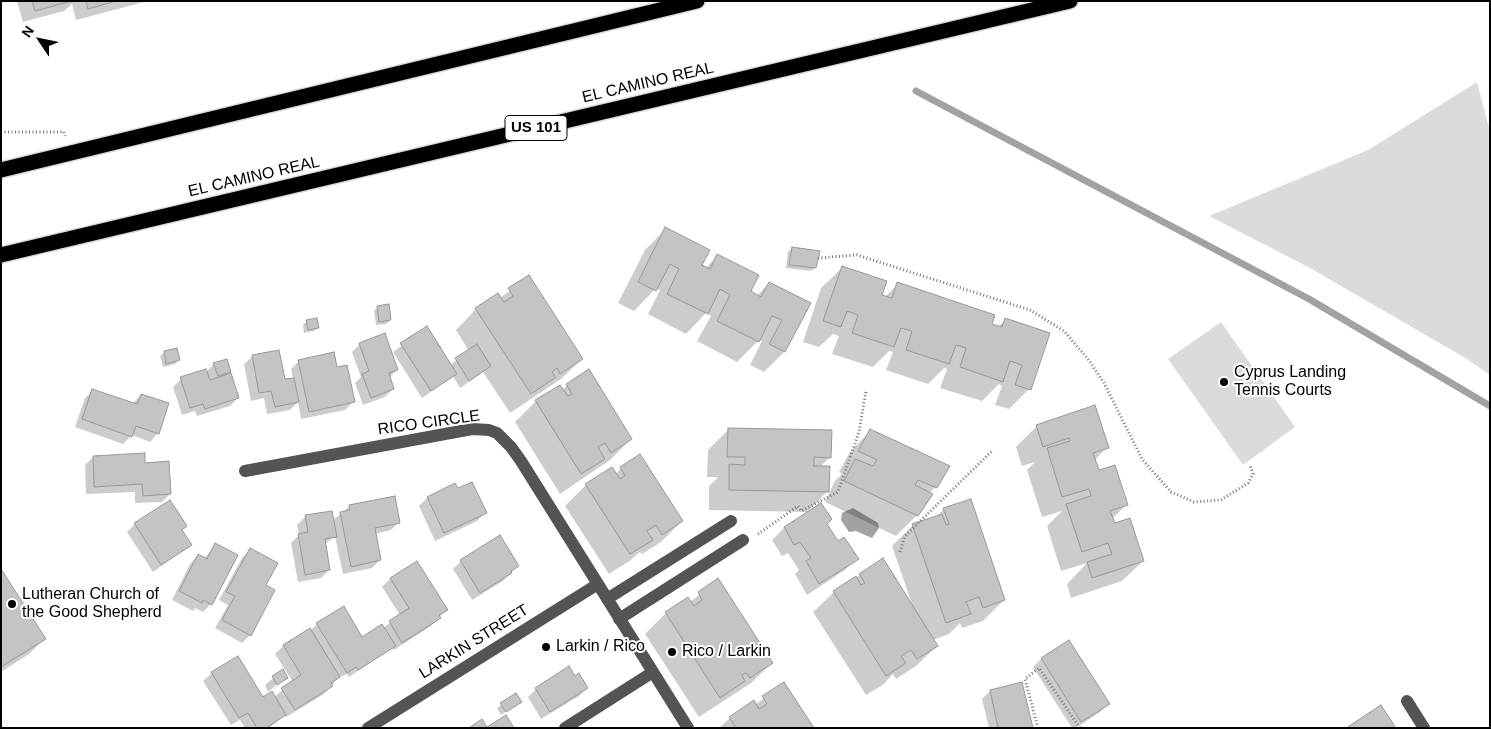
<!DOCTYPE html>
<style>
body{margin:0}
#map{position:relative;width:1491px;height:729px;overflow:hidden;background:#fff;font-family:Helvetica,sans-serif}
canvas{display:block}
.frame{position:absolute;inset:0;border:2px solid #000;pointer-events:none}
.north{position:absolute;left:15px;top:15px;width:50px;height:50px;-webkit-text-stroke:4px #fff;paint-order:stroke;rotate:304deg;font-size:14px;font-weight:700;line-height:20px;text-align:center;color:#000}
.north::after{content:'';display:block;margin:auto;width:18px;height:22px;background:#000;clip-path:polygon(50% 0,100% 100%,50% 72%,0 100%)}
</style>
<div id="map">
<canvas width="1491" height="729"></canvas>
<div class="frame"></div>
<div class="north">N</div>
</div>
<script>
const ctx = document.querySelector('canvas').getContext('2d');
ctx.lineJoin = 'round';
function paint(path, color) { ctx.fillStyle = color; ctx.fill(path, 'evenodd'); }
const poly = rows => new Path2D(rows.map(r => 'M' + r).join(''));
function strokePath(path, color, width, dash) { ctx.strokeStyle = color; ctx.lineWidth = width; ctx.lineCap = dash ? 'butt' : 'round'; ctx.setLineDash(dash || []); ctx.stroke(path); }
function drawText(font, color, halo, rows, align = 'center') {
  ctx.font = font + ' Helvetica,sans-serif'; ctx.lineWidth = 4; ctx.setLineDash([]); ctx.textBaseline = 'middle'; ctx.strokeStyle = halo; ctx.fillStyle = color; for (const [text, x, y, turn = 0] of rows) {
    ctx.save(); ctx.translate(x, y); ctx.rotate((+turn || 0) * Math.PI / 180); ctx.textAlign = isNaN(turn) ? turn : align; if (halo) ctx.strokeText(text, 0, 0); ctx.fillText(text, 0, 0); ctx.restore();
  }
}
paint(poly([
 [1477,82,1490,132,1490,375,1467,359,1310,268,1209,216,1368,150],
 [1221,322,1295,427,1243,465,1168,359]
]), '#dbdbdb');
paint(poly([
 [853,508,878,523,879,528,872,538,856,531,849,532,841,520,842,513]
]), '#a2a2a2');
paint(poly([
 [17,1,148,1,76,20,72,4,64,11,23,22],
 [666,229,706,268,717,256,749,292,757,296,769,283,809,304,784,352,764,372,750,365,762,341,759,340,737,362,697,341,711,316,706,313,686,334,648,314,660,290,656,288,634,311,618,303,645,250],
 [792,248,815,268,811,271,786,268,788,252],
 [842,268,885,297,898,284,998,327,1006,319,1048,334,1029,389,1009,409,995,405,1002,386,999,384,982,401,940,388,947,369,944,368,928,384,886,370,893,352,889,351,873,367,832,354,839,336,833,334,819,347,803,342,821,288],
 [529,276,582,359,561,379,510,413,483,372,460,388,453,376,422,398,393,352,426,328,450,365,469,351,456,330,476,309,500,298],
 [378,307,390,320,386,324,376,325,374,311],
 [307,321,318,327,314,331,304,333,303,325],
 [360,344,397,370,389,378,393,389,385,397,363,405,355,383,361,377,352,352],
 [176,349,179,360,175,364,163,367,160,356,164,352],
 [253,356,284,381,293,379,291,369,299,361,336,368,353,402,345,410,301,419,298,402,290,410,267,414,264,398,251,401,244,364],
 [214,364,230,372,224,377,238,398,230,406,197,416,195,411,182,415,173,387,181,379,206,372],
 [567,385,631,439,610,460,560,494,515,422,536,401,562,390],
 [93,390,133,403,141,395,158,433,150,442,132,435,123,444,75,427,85,398],
 [1037,426,1107,447,1094,461,1098,472,1127,504,1112,519,1143,561,1122,581,1071,598,1067,584,1087,563,1061,571,1047,526,1062,511,1042,517,1027,470,1035,462,1022,466,1016,447],
 [729,429,830,457,820,467,828,491,807,512,709,510,709,486,718,477,707,477,708,450],
 [870,431,936,487,929,493,917,515,896,536,825,502,835,481,842,474,839,472,850,452],
 [93,457,144,464,170,494,162,502,135,503,135,492,86,494,85,465],
 [621,468,682,521,661,542,642,554,640,552,631,560,609,574,565,506,586,485,616,474],
 [457,490,485,513,477,521,435,541,419,506,427,498],
 [821,505,826,524,838,543,857,558,845,570,807,595,795,574,799,570,788,553,782,556,772,540,784,528],
 [350,506,399,522,391,530,375,534,380,560,372,568,343,574,335,536,324,545,329,570,321,578,298,582,291,543,299,535,297,525,305,517,331,512,332,521],
 [944,509,1004,600,983,621,962,628,960,623,949,634,933,640,937,646,916,666,896,679,893,674,884,684,866,695,813,612,834,592,860,575,912,604,892,546,913,525,936,517],
 [135,524,181,531,190,545,153,572,127,532],
 [215,545,211,604,203,612,195,608,193,611,172,600,190,564,198,556,204,559],
 [250,550,250,635,242,643,215,628,228,605,219,600,242,558],
 [461,561,517,566,503,581,472,600,453,569],
 [417,562,446,610,431,626,394,650,392,648,349,677,347,674,338,678,324,694,286,717,285,715,269,728,245,728,240,720,231,725,203,681,212,673,237,657,263,698,274,697,293,682,275,654,283,646,310,631,317,624,362,638,383,628,400,615,382,587,390,579],
 [1,571,44,639,29,654,1,672],
 [718,580,772,663,751,683,699,717,645,634,666,613,688,599,690,602],
 [1069,642,1108,704,1100,712,1076,728,1072,728,1033,667,1041,659],
 [282,671,286,677,268,692,265,685],
 [784,683,813,728,719,728,730,718,755,705],
 [1022,684,1031,728,989,728,982,699,990,691],
 [587,688,579,696,541,719,528,697,536,689],
 [515,695,520,702,501,715,497,708]
]), '#0003');
strokePath(poly([
 [916,91,1309,299,1490,406]
]), '#a2a2a2', 7);
const building = poly([
 [32,1,72,1,35,11,32,1],
 [86,1,116,1,88,9,86,1],
 [665,227,710,250,702,265,710,269,717,254,759,275,751,291,761,297,769,282,811,303,785,352,769,344,782,320,772,316,759,342,717,321,730,295,720,289,708,314,667,294,679,269,670,264,656,291,638,282,665,227],
 [792,247,820,251,816,268,789,265,792,247],
 [842,266,887,281,882,295,892,298,897,282,995,315,992,324,1002,327,1005,318,1050,333,1031,390,1015,385,1022,365,1010,361,1003,382,960,367,966,348,956,345,949,364,906,350,912,331,901,328,894,347,852,333,858,315,847,311,841,327,823,321,842,266],
 [529,275,583,359,560,374,557,368,552,372,556,377,531,394,475,308,498,293,504,302,513,296,508,288,529,275],
 [389,304,391,320,379,322,377,306,389,304],
 [317,318,319,328,308,330,306,320,317,318],
 [427,326,457,374,431,391,400,343,427,326],
 [385,333,398,370,389,373,394,389,371,398,362,374,369,371,359,343,385,333],
 [477,344,491,366,469,381,455,358,477,344],
 [177,348,180,360,166,364,164,351,177,348],
 [279,350,285,379,294,378,299,402,275,407,271,391,259,393,252,355,279,350],
 [334,352,337,367,347,365,355,402,309,412,298,360,334,352],
 [227,359,231,372,218,376,213,363,227,359],
 [206,369,210,380,231,373,239,398,205,409,203,404,190,408,180,377,206,369],
 [589,369,632,439,611,453,605,443,598,447,605,459,581,474,535,400,560,385,568,396,572,394,566,384,589,369],
 [92,389,137,404,141,394,169,403,159,434,136,426,132,437,82,419,92,389],
 [1095,405,1109,448,1093,453,1099,470,1115,465,1128,505,1110,511,1115,523,1130,518,1144,561,1092,578,1087,562,1112,554,1108,543,1082,552,1066,504,1091,496,1089,489,1062,497,1047,448,1070,441,1069,438,1043,447,1036,425,1095,405],
 [728,428,832,430,831,458,814,457,814,466,830,466,829,492,729,490,729,464,745,465,745,457,727,457,728,428],
 [870,429,950,466,937,488,918,480,915,485,933,494,918,516,844,481,855,459,873,466,877,460,858,451,870,429],
 [145,453,145,463,169,461,171,494,143,496,142,484,94,487,93,456,145,453],
 [640,454,683,521,662,535,656,525,647,531,653,540,630,554,585,484,612,467,620,479,625,476,620,467,640,454],
 [472,482,487,513,444,533,427,497,455,483,458,488,472,482],
 [395,496,400,523,375,528,381,560,351,567,340,512,350,510,349,505,395,496],
 [971,499,1005,600,983,608,979,597,966,602,971,614,946,623,912,524,942,514,946,525,949,524,943,508,971,499],
 [170,500,187,526,182,530,192,545,161,565,134,523,170,500],
 [821,503,832,519,827,524,838,541,844,537,859,559,819,584,806,561,811,558,800,542,794,545,784,527,821,503],
 [332,511,337,537,325,539,330,570,305,575,298,534,308,532,305,515,332,511],
 [500,535,519,566,511,571,512,573,480,593,460,560,500,535],
 [215,543,238,555,212,605,203,600,202,603,179,591,198,554,207,559,215,543],
 [250,548,278,563,266,585,275,590,251,636,222,620,235,596,226,592,250,548],
 [883,558,938,646,917,659,911,650,901,656,906,663,886,676,833,591,856,576,861,585,865,583,859,574,883,558],
 [417,561,448,610,439,615,441,618,402,643,389,621,409,608,390,578,417,561],
 [1,569,46,639,1,667,1,569],
 [718,578,773,663,750,678,746,673,742,675,745,681,720,698,665,612,688,597,694,606,702,600,698,592,718,578],
 [344,606,362,637,382,624,396,646,358,670,356,667,347,673,316,623,344,606],
 [310,628,340,677,331,683,333,686,295,710,281,688,301,675,283,645,310,628],
 [1069,640,1110,704,1081,722,1041,658,1069,640],
 [238,656,263,697,272,691,286,715,266,728,257,728,248,713,239,718,211,672,238,656],
 [569,666,575,676,579,673,588,688,550,712,535,688,569,666],
 [283,669,288,678,277,685,272,676,283,669],
 [784,682,814,728,736,728,729,717,754,700,759,709,767,704,762,696,784,682],
 [1022,682,1033,728,998,728,990,690,1022,682],
 [516,693,522,702,506,712,500,703,516,693],
 [1381,705,1396,728,1346,728,1381,705],
 [506,715,514,728,469,728,482,719,487,727,506,715]
]);
paint(building, '#c4c4c4');
strokePath(building, '#989898', 1);
const highway = poly([
 [1,170,697,1],
 [1,255,1070,1]
]);
strokePath(highway, '#dbdbdb', 18);
strokePath(poly([
 [1,132,64,132,65,136],
 [818,258,857,255,1030,310,1064,331,1088,359,1104,383,1142,459,1171,492,1194,502,1221,500,1248,483,1253,474,1250,465],
 [758,534,798,506,801,511,838,492,859,432,866,391],
 [900,552,905,536,992,451],
 [1038,728,1025,679,1039,668,1080,728]
]), '#767676', 3, [1, 2.5]);
strokePath(poly([
 [245,471,472,429,489,430,497,433,511,447,521,461,688,728],
 [607,599,731,521],
 [619,619,743,540],
 [1407,701,1424,728],
 [368,728,598,584],
 [565,728,653,672]
]), '#545454', 12);
strokePath(highway, '#000', 15);
for (const [x, y, r, color] of [
 [1224,382,5,"#000"],
 [12,604,5,"#000"],
 [546,647,5,"#000"],
 [672,652,5,"#000"]
]) { const dot = new Path2D(); dot.arc(x, y, r, 0, 2 * Math.PI); ctx.fillStyle = color; ctx.fill(dot); strokePath(dot, '#fff', 2); }
for (const [x, y, w] of [
 [536,128,62]
]) { const box = new Path2D(); box.roundRect(x - w / 2, y - 12.5, w, 25, 4); ctx.fillStyle = '#fff'; ctx.fill(box); strokePath(box, '#000', 1); }
drawText('bold 15px', '#000', null, [
 ["US 101",536,128]
]);
drawText('16px', '#000', '#fff', [
 ["EL CAMINO REAL",648,83,-13],
 ["EL CAMINO REAL",254,177,-13],
 ["RICO CIRCLE",429,423,-8],
 ["LARKIN STREET",474,642,-32]
]);
drawText('16px', '#000', '#fff', [
 ["Cyprus Landing",1234,373],
 ["Tennis Courts",1234,391],
 ["Lutheran Church of",22,595],
 ["the Good Shepherd",22,613],
 ["Larkin / Rico",556,647],
 ["Rico / Larkin",682,652]
], 'left');
</script>
